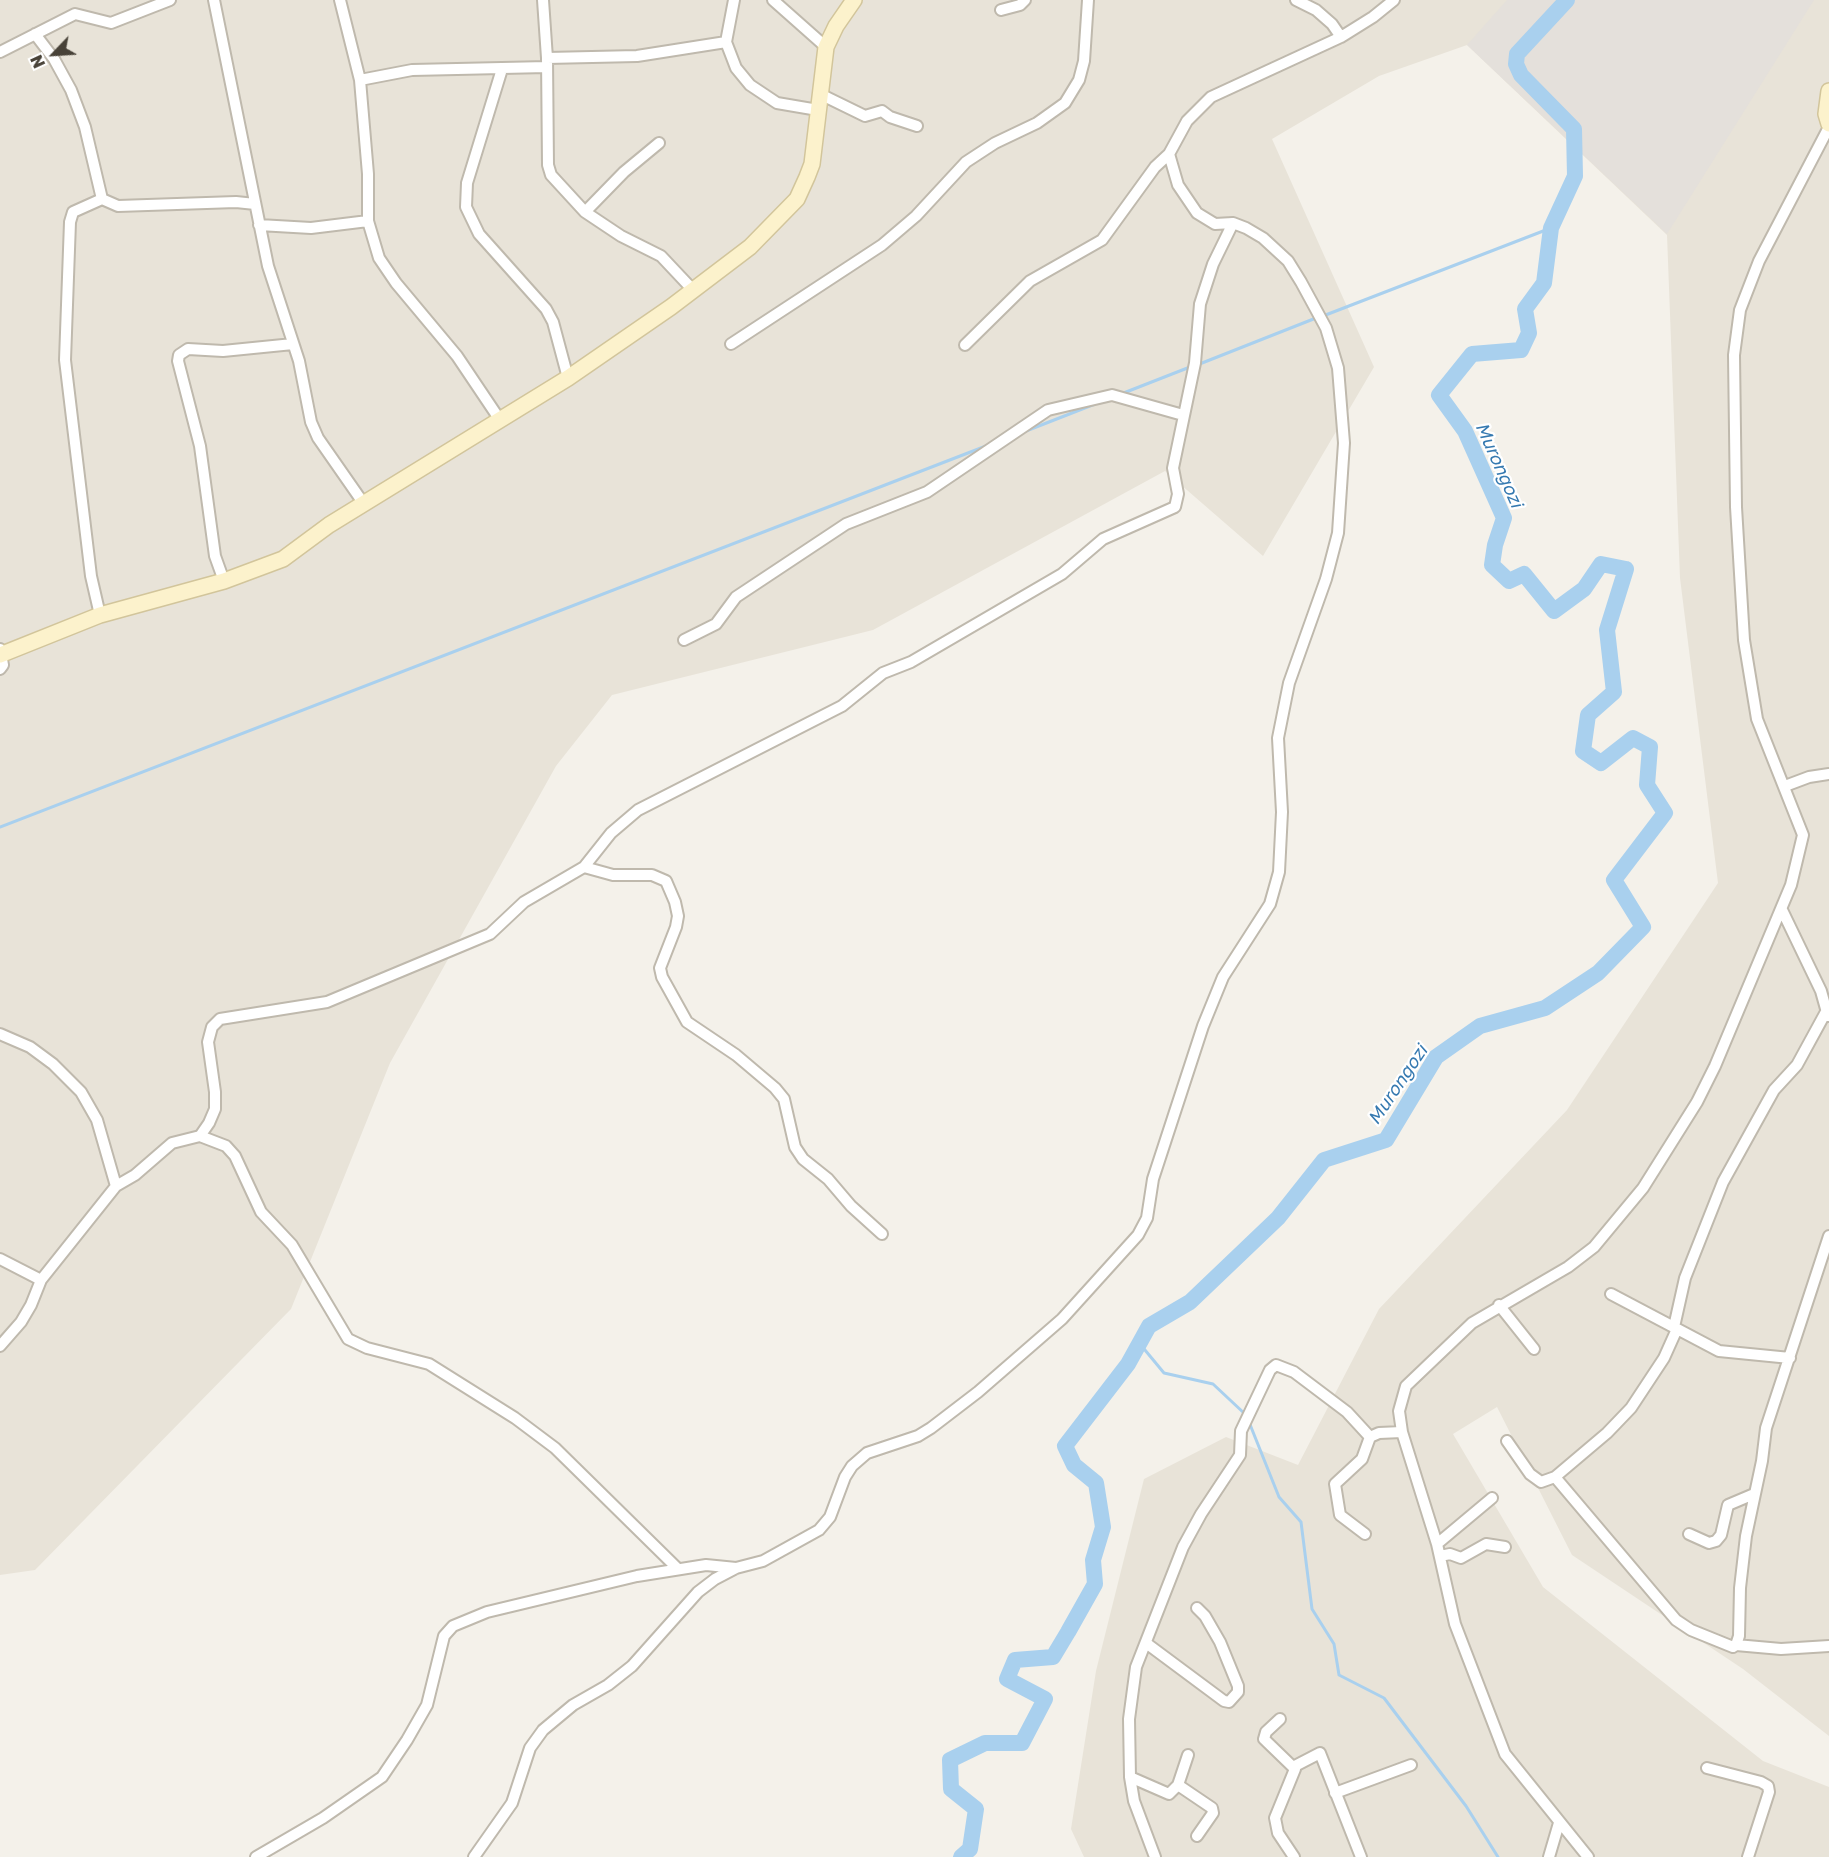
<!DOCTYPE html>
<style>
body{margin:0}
#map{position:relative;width:1829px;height:1857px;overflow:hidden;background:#f4f1ea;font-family:"Golos Text",sans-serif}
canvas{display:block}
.north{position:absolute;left:24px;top:24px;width:60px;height:60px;-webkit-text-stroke:4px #fff;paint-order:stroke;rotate:245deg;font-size:16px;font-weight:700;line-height:24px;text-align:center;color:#484238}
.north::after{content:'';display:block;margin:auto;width:21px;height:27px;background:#484238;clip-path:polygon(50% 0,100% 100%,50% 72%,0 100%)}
</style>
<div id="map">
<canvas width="1829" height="1857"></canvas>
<div class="north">N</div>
</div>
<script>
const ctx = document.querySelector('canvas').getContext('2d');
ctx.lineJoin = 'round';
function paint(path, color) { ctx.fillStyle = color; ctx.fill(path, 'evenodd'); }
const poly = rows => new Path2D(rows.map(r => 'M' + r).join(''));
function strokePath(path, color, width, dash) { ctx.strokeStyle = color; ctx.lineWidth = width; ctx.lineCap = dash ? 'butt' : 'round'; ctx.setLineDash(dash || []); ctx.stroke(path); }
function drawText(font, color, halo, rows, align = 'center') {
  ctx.font = font + ' "Golos Text",sans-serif'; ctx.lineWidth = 4.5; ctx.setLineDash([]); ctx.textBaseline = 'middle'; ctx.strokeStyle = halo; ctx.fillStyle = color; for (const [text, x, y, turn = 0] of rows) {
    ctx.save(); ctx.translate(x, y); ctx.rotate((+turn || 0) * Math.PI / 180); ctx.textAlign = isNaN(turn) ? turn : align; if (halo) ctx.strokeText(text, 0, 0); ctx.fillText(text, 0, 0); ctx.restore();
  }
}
paint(poly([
 [0,0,1829,0,1829,1736,1743,1669,1572,1555,1497,1407,1453,1434,1543,1587,1763,1761,1829,1787,1829,1857,1084,1857,1071,1829,1096,1671,1144,1479,1226,1437,1298,1465,1379,1309,1567,1110,1718,883,1680,578,1667,235,1467,45,1379,76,1272,139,1374,367,1263,556,1165,471,873,630,612,695,556,766,390,1063,291,1309,35,1570,0,1575]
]), '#e8e3d8');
paint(poly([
 [1507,0,1814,0,1667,234,1467,45]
]), '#e4e0db');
strokePath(poly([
 [1323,316,1551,228],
 [1197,365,1316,318],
 [1121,394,1190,367],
 [1026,431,1095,404],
 [0,827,986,446],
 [1140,1344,1164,1373,1213,1384,1245,1414],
 [1249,1422,1279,1497,1301,1522,1312,1609,1334,1644,1339,1675,1384,1698,1466,1806,1498,1857]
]), '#a9d0ee', 3);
strokePath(poly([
 [961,1857,970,1849,976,1809,951,1789,950,1760,985,1743,1022,1743,1045,1699,1007,1679,1015,1660,1053,1657,1068,1632,1095,1584,1093,1560,1103,1527,1096,1483,1074,1465,1065,1446,1128,1364,1149,1326,1190,1302,1278,1218,1324,1160,1386,1140,1436,1057,1480,1026,1545,1008,1598,973,1643,927,1614,880,1665,813,1647,785,1650,747,1633,738,1601,763,1583,751,1588,715,1614,692,1607,630,1626,569,1601,564,1584,589,1554,611,1524,574,1509,581,1492,565,1495,545,1504,518,1465,431,1439,395,1472,354,1521,350,1529,333,1525,309,1544,283,1551,228,1575,176,1574,129,1521,75,1516,64,1517,54,1567,0]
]), '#a9d0ee', 16);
const street = poly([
 [214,0,268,266,299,361,311,422,318,438,364,504],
 [340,0,360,80,368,174,368,221,379,258,396,283,457,356,500,420],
 [543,0,547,58,548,165,551,175,585,212,621,236,661,256,693,290],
 [734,0,726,42,736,68,750,85,777,103,818,110],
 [773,0,826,47],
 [1296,0,1316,10,1332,24,1341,37],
 [1001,10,1020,5,1025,0],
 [35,34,54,59,71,90,85,127,102,199],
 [0,52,75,14,111,23,170,0],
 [547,58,637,56,726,42],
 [502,69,467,183,466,207,479,234,546,309,553,322,568,378],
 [360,80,412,70,547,67],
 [820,94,865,116,882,111,890,117,917,126],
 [585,212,624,172,659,143],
 [259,225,311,228,368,221],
 [731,344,882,245,916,216,966,162,995,143,1037,123,1065,103,1079,80,1084,61,1088,0],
 [965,345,1030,281,1102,240,1155,167,1169,154],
 [224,581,215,556,200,446,178,361,179,355,188,349,223,351,293,344],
 [100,615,91,576,65,360,70,222,73,212,102,199,118,206,236,202,255,204],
 [684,640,716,624,736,597,846,524,927,492,1048,410,1112,395,1183,415],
 [0,669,3,665,0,649],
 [1785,786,1809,777,1829,774],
 [584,867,613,875,652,875,666,881,675,902,678,916,676,927,660,968,662,977,687,1022,736,1055,775,1088,784,1099,795,1147,803,1159,828,1179,851,1206,882,1234],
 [1782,910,1821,991,1828,1016],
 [0,1034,30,1047,53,1064,81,1092,97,1120,116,1186],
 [200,1136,226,1146,235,1156,261,1212,292,1245,348,1339,367,1348,429,1364,515,1418,555,1448,677,1568],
 [0,1259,41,1280],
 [1611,1294,1719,1351,1790,1358],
 [1499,1305,1534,1349],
 [1674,1327,1685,1278,1723,1182,1774,1090,1797,1065,1827,1010],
 [0,1346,21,1322,31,1305,41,1280,116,1186,135,1175,172,1143,200,1136,209,1123,215,1109,215,1092,208,1042,212,1027,220,1019,327,1002,490,934,524,902,584,867,611,833,638,810,842,706,883,673,911,662,1062,574,1103,539,1175,507,1178,494,1173,468,1195,363,1200,304,1213,264,1233,223],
 [1507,1441,1530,1474,1541,1482,1555,1477,1607,1433,1631,1408,1664,1358,1677,1329],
 [1555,1477,1676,1620,1691,1630,1733,1647,1736,1645,1739,1636,1740,1588,1746,1536,1762,1461,1766,1428,1829,1236],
 [1365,1534,1340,1515,1335,1484,1362,1459,1370,1437],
 [1689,1534,1709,1543,1716,1541,1721,1535,1728,1505,1754,1494],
 [1437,1544,1492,1498],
 [1440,1556,1450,1554,1461,1558,1486,1544,1505,1547],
 [1146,1643,1224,1701,1229,1702,1238,1692,1238,1686,1220,1642,1205,1616,1197,1608],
 [1736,1645,1781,1649,1829,1646],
 [1280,1719,1266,1732,1264,1739,1295,1769,1275,1818,1278,1833,1294,1857],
 [1293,1767,1320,1753,1361,1857],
 [1707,1768,1761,1782,1768,1786,1769,1792,1748,1857],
 [1130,1777,1169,1794,1178,1785,1188,1755],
 [1178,1785,1212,1808,1213,1813,1197,1836],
 [1335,1793,1411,1765],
 [256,1857,323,1818,382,1777,407,1740,427,1705,444,1636,453,1626,487,1612,637,1576,706,1565,736,1568],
 [474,1857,512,1803,530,1748,543,1730,573,1705,608,1685,632,1666,698,1592,715,1579,736,1568,763,1561,819,1530,830,1517,845,1477,852,1466,867,1453,918,1436,931,1428,978,1392,1062,1319,1138,1235,1147,1218,1153,1179,1203,1026,1223,977,1270,904,1279,872,1282,812,1278,738,1289,683,1326,579,1338,533,1344,443,1338,368,1326,328,1301,282,1288,261,1263,238,1246,228,1233,223,1215,224,1197,213,1178,185,1169,154,1187,121,1211,97,1341,37,1373,17,1394,0],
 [1155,1857,1134,1801,1130,1777,1129,1719,1136,1667,1183,1547,1201,1514,1240,1455,1241,1431,1270,1370,1276,1365,1294,1372,1347,1412,1370,1437,1379,1433,1402,1432],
 [1549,1857,1559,1823],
 [1588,1857,1505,1754,1455,1624,1437,1544,1402,1432,1399,1411,1406,1386,1472,1323,1568,1267,1594,1247,1643,1188,1697,1102,1715,1066,1791,885,1803,835,1757,719,1744,640,1736,507,1734,355,1740,310,1759,261,1829,127]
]);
const secondary = poly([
 [1829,91,1826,114,1829,124],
 [0,655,100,615,224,581,283,559,329,525,568,378,671,307,750,247,797,199,807,177,812,164,826,47,836,26,854,0]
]);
strokePath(street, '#bfb9ad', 14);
strokePath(secondary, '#d2c59b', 18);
strokePath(street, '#fff', 10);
strokePath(secondary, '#fcf2cc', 15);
drawText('italic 18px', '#3579b0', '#fff', [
 ["Murongozi",1499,465,66],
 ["Murongozi",1398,1085,-56]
]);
</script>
